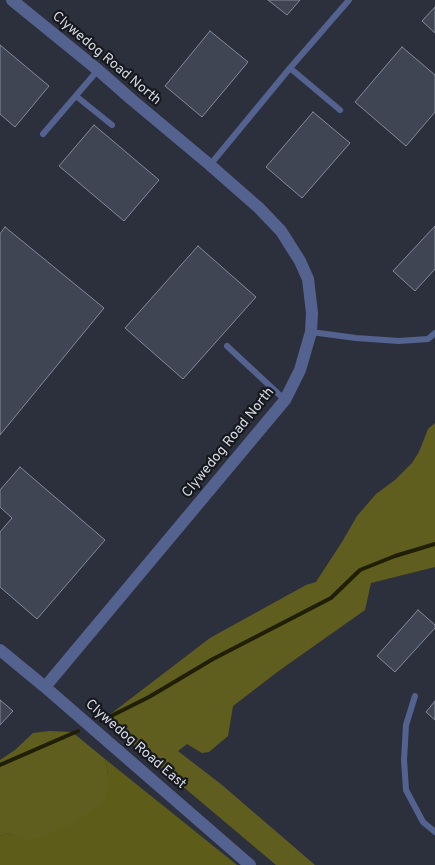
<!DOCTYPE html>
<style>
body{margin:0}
canvas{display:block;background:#2c303d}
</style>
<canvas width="435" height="865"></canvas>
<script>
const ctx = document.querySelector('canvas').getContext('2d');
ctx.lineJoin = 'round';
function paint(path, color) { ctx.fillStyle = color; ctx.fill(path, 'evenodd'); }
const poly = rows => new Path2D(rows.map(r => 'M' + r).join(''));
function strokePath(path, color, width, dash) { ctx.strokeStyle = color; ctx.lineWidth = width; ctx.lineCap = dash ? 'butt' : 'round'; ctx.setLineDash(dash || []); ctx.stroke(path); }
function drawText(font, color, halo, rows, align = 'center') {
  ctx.font = font + ' Overpass,sans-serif'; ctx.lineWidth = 4.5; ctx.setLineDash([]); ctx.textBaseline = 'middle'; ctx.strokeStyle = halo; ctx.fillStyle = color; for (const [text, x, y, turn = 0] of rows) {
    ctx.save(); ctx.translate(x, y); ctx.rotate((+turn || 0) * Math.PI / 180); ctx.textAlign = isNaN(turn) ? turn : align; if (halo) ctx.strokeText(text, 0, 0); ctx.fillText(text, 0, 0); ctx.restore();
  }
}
paint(poly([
 [105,759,237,865,0,865,0,836,8,833,31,840,108,775]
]), '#5e5c19');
paint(poly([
 [435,423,435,567,371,583,365,610,280,670,233,706,228,736,209,752,202,753,187,744,178,751,222,785,315,865,276,865,104,720,104,719,210,638,306,585,316,582,342,542,357,516,376,494,395,480,412,463,419,452,428,429],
 [49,731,72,732,105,759,108,775,108,790,102,803,73,824,31,841,8,833,0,836,0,760,15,750,33,733]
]), '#605e1e');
strokePath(poly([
 [101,721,149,697,213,659,331,598,360,570,395,556,435,544],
 [0,765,78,731]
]), '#201f05', 4);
const building = poly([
 [268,0,300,0,287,15,268,0],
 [435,7,435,33,422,21,435,7],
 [210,31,248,62,202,117,165,86,210,31],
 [0,45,49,86,15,127,0,114,0,45],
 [402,47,435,75,435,112,406,146,355,102,402,47],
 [313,112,350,143,302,198,266,167,313,112],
 [94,125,159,180,124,221,59,166,94,125],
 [435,226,435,269,415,291,393,271,435,226],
 [5,227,104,308,0,435,0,234,5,227],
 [198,246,256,297,183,379,125,328,198,246],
 [20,467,105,540,37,619,0,587,0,532,12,518,0,507,0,490,20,467],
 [418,610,435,625,435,628,395,672,377,656,418,610],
 [0,700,13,711,0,725,0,700],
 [435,701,435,720,426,712,435,701]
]);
paint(building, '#404553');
strokePath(building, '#848a9a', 1);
strokePath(poly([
 [290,68,340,110],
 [76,96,112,125],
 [43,134,98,70],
 [210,165,290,68,349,0],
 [311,332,356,338,399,341,428,339,435,333],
 [227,346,285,400],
 [415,696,406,725,404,760,406,790,423,822,435,832]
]), '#546290', 6);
strokePath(poly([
 [12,0,98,70,131,99,210,165,259,208,281,231,300,261,308,279,312,313,311,332,300,370,285,400,45,687],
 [0,650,45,687,250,865]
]), '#546290', 12);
drawText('14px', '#d5d8e1', '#16181e', [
 ["Clywedog Road North",106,59,40],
 ["Clywedog Road North",229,443,-51],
 ["Clywedog Road East",135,745,41]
]);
</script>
